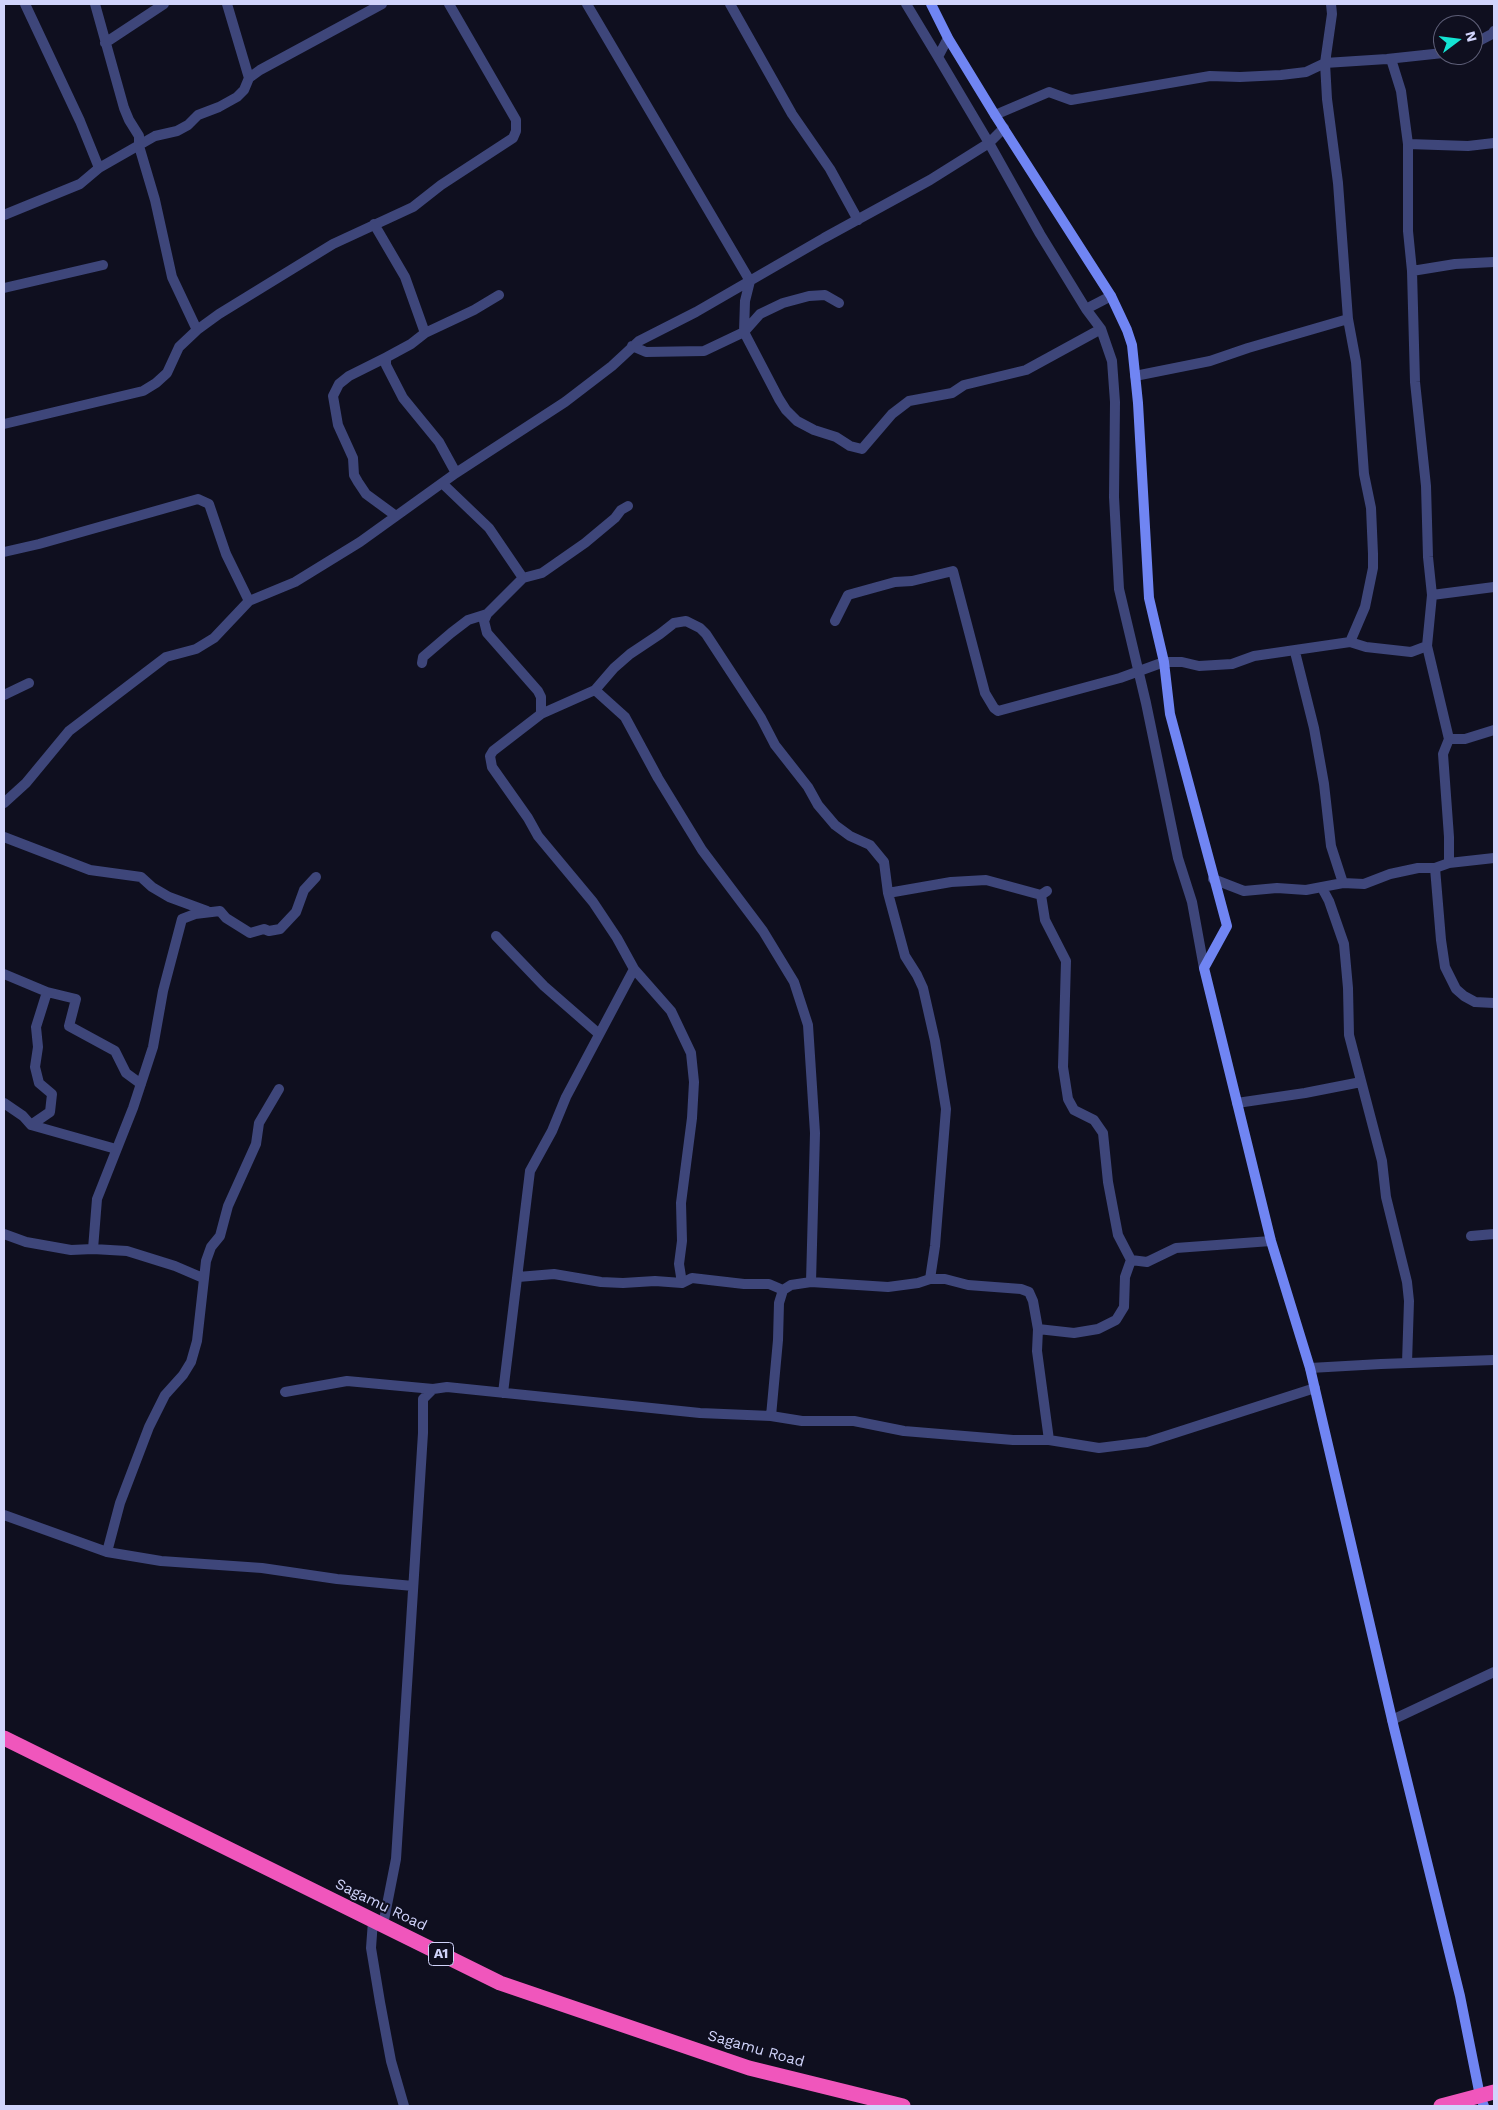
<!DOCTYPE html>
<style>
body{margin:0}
#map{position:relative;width:1498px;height:2110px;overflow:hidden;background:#0f0f1f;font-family:"Work Sans",sans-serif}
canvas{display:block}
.frame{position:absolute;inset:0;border:5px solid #d1d4fb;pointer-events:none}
.north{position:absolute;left:1433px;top:15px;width:50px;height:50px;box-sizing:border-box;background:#0f0f1f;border:1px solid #5d5e77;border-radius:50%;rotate:75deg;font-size:14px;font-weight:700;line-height:20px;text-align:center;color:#d1d4fb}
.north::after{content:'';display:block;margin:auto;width:18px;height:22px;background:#14e4d3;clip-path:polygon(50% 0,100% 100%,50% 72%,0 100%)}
</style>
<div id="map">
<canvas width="1498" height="2110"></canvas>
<div class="frame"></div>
<div class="north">N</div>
</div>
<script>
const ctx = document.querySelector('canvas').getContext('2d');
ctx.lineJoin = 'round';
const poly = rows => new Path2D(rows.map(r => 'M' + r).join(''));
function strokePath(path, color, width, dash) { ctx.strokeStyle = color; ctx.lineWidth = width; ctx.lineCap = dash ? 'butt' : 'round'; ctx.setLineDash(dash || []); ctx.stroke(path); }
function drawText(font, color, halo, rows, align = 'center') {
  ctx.font = font + ' "Work Sans",sans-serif'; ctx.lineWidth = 4; ctx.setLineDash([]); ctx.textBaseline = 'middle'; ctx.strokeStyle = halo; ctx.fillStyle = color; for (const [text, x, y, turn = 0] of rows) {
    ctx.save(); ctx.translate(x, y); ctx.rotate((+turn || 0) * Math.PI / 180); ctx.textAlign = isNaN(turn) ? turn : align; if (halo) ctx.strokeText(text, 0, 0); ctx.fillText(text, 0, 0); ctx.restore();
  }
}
strokePath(poly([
 [25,4,80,121,99,168],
 [95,4,124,108,129,120,139,136,139,146,155,200,172,277,197,330],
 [227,4,249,78],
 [587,4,750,281,745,301,744,332,779,399,786,410,797,421,814,430,836,437,850,446,862,449,892,414,909,401,952,393,964,385,1026,370,1101,329,1086,309],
 [730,4,792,114,830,169,858,220],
 [906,4,938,57],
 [1331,4,1332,14,1325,63,1327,99,1338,183,1348,319,1356,362,1364,474,1371,508,1373,554,1373,568,1365,607,1350,642],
 [948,38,938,57,989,143,1040,234,1086,309,1111,296],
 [105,43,164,4],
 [1473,44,1492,34,1494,31],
 [1391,59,1401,91,1408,144,1408,231,1412,271,1415,382,1426,486,1428,557,1432,595],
 [995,115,1049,92,1071,100,1210,76,1240,77,1281,75,1306,72,1325,63,1387,59,1443,53],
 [1408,144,1468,146,1494,143],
 [4,215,80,184,99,168,155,136,177,131,188,125,198,115,219,107,237,97,244,90,249,78,260,70,382,4],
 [374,224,405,277,425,333],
 [1412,271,1455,264,1494,262],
 [4,288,103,265],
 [1101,329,1112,361,1115,402,1114,497,1119,589,1146,703,1178,858,1192,902,1204,968],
 [632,346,646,352,704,351,744,332,760,314,783,303,809,296,825,295,839,303],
 [387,357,349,376,339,384,333,396,338,425,353,458,354,475,358,482,366,494,396,516],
 [1135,376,1210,361,1248,348,1348,319],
 [4,424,143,391,156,383,167,373,179,347,197,330,219,314,333,244,413,207,441,185,513,138,516,131,516,120,449,4],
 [456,473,439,442,403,398,386,365,386,360,387,357,411,344,425,333,474,310,499,295],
 [442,483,489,528,523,578],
 [4,552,39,544,198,499,209,504,226,554,249,601],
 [487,614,484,621,487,633,538,691,541,697,541,714],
 [835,621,848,595,895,582,912,581,953,571,985,693,994,708,998,711,1120,678,1164,662,1182,662,1199,666,1232,664,1254,656,1350,642,1366,647,1411,652,1427,646,1432,595,1494,587],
 [1427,646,1449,739],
 [1295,652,1314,728,1324,784,1331,846,1343,883],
 [422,663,423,657,451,633,468,620,487,614,523,578,542,573,585,543,615,518,621,510,628,506],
 [595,690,541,714,493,751,490,756,492,767,528,818,538,836,593,902,617,938,634,969,671,1011,691,1053,694,1082,692,1118,681,1203,682,1241,679,1264,682,1283],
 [4,695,29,683],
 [4,803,26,783,69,731,166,657,196,649,214,638,249,601,295,582,360,542,456,473,565,402,612,366,639,341,696,312,824,238,930,180,989,143,1004,128],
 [4,837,90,870,141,877,152,887,169,897,207,911],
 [1449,863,1449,837,1443,754,1449,739,1465,739,1494,730],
 [1435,868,1441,940,1445,967,1456,989,1464,996,1475,1002,1494,1003],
 [1213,879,1244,891,1277,888,1306,890,1343,883,1364,884,1390,874,1418,868,1435,868,1449,863,1494,858],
 [1322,888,1329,901,1344,944,1348,988,1349,1035,1382,1161,1386,1197,1407,1282,1409,1301,1407,1363],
 [888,893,951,882,986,880,1041,895,1047,891],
 [1041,895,1045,920,1066,961,1063,1067,1068,1099,1074,1110,1094,1120,1103,1133,1108,1182,1118,1235,1131,1260,1147,1262,1176,1248,1271,1241],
 [496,936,544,986,599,1034],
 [4,974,47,992,76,999,69,1026,115,1051,126,1073,141,1084],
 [4,1103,23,1116,31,1125,116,1149],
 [1237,1103,1305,1093,1356,1083,1361,1081],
 [31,1125,50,1112,52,1094,39,1083,35,1067,38,1047,36,1027,47,992],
 [4,1234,26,1242,71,1250,93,1249,127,1251,175,1266,203,1278],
 [1471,1236,1494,1234],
 [93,1249,97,1199,133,1108,153,1047,163,991,182,919,195,914,220,911,226,918,250,933,264,929,269,931,280,929,296,912,304,890,316,877],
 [518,1277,554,1274,601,1282,623,1283,655,1281,682,1283,692,1278,744,1284,769,1284,783,1290],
 [811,1282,815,1133,808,1025,794,982,763,931,702,850,658,778,625,717,595,690,614,668,630,654,660,634,674,623,686,621,700,628,706,634,761,718,775,745,808,787,818,805,835,825,850,836,870,845,884,862,888,893,905,956,917,975,923,988,935,1041,946,1109,935,1246,930,1279],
 [1038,1329,1074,1333,1098,1329,1116,1320,1124,1307,1125,1277,1131,1260],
 [1310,1368,1381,1364,1494,1360],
 [285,1392,347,1381,433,1389,447,1387,700,1413,771,1416,802,1421,854,1421,904,1431,1013,1440,1049,1440,1099,1448,1147,1442,1315,1388],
 [503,1393,530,1171,552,1131,566,1097,634,969],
 [771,1416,778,1340,779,1303,783,1290,791,1285,811,1282,888,1287,918,1283,930,1279,945,1279,968,1285,1021,1289,1029,1292,1033,1301,1038,1329,1037,1351,1049,1440],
 [4,1515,107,1552,161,1561,262,1568,337,1579,413,1586],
 [107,1552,120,1503,149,1427,165,1395,183,1375,191,1362,197,1341,206,1261,211,1247,220,1236,228,1206,256,1144,259,1123,279,1089],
 [1392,1720,1494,1672],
 [373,1921,371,1948,380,2002,391,2061,404,2106],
 [383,1925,396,1859,423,1433,423,1399,433,1389]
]), '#3e467a', 10);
strokePath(poly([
 [931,4,948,38,995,115,1111,296,1127,330,1132,345,1138,403,1149,598,1164,662,1170,714,1227,926,1204,968,1271,1241,1310,1368,1394,1728,1460,1996,1480,2096,1484,2106]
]), '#7085f3', 10);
strokePath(poly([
 [4,1738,500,1983,749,2068,903,2106],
 [1441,2106,1494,2092]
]), '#f056bc', 15);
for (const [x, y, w] of [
 [441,1954,25]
]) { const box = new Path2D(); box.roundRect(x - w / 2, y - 11.5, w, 23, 4); ctx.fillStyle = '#0f0f1f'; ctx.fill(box); strokePath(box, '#d1d4fb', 1); }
drawText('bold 14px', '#d1d4fb', null, [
 ["A1",441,1954]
]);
drawText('15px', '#d1d4fb', '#0f0f1f', [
 ["Sagamu Road",381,1905,26],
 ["Sagamu Road",756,2049,16]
]);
</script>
